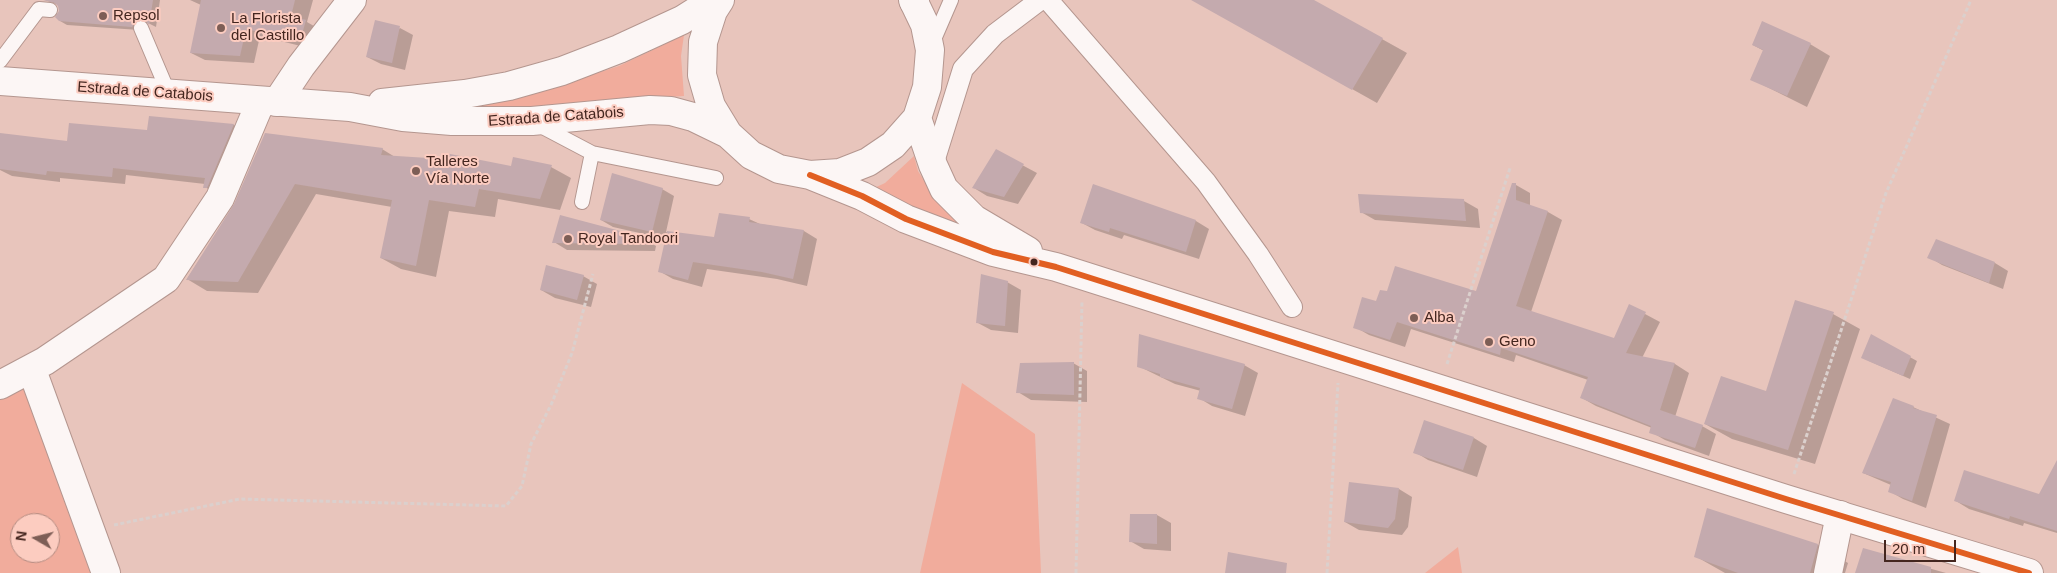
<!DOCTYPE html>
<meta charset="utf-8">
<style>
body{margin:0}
#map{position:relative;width:2057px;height:573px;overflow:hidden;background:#e8c5bc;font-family:Arial,sans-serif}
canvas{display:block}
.north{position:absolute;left:10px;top:513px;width:50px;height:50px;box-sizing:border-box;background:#fcccc0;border:1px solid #b28a80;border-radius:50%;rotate:278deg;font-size:14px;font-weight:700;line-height:20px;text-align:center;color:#44261f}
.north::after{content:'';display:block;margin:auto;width:18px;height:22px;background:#7d5e56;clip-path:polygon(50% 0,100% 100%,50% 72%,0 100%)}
.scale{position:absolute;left:1884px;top:540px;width:72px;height:22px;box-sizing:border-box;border:2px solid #44261f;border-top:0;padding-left:6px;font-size:15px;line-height:18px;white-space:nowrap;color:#44261f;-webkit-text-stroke:4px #fcccc0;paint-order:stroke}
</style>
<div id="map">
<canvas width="2057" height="573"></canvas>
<div class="north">N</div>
<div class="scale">20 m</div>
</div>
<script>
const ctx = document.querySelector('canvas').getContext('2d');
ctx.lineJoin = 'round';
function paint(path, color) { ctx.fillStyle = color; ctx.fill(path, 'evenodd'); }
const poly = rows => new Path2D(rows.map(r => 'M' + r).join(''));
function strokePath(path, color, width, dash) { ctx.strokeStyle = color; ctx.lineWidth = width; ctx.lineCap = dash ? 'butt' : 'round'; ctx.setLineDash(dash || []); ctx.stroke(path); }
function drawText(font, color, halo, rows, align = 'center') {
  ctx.font = font + ' Arial,sans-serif'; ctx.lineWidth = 4; ctx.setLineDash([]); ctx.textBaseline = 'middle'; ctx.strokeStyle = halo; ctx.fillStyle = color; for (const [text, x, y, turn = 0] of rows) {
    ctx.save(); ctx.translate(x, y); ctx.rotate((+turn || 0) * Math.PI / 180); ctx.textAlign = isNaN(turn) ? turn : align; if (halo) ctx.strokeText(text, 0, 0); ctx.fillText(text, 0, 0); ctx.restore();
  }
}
paint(poly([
 [684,35,681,56,684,96,650,98,546,111,420,108,541,91,619,66],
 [914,156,918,171,933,195,993,240,868,191,885,183],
 [962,383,1035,434,1041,573,920,573],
 [25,388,91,573,0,573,0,399],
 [20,523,50,523,50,553,20,553],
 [1458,547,1462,573,1425,573]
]), '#f1ac9c');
paint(poly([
 [45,0,160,0,156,27,148,23,141,26,139,30,67,25,60,21,59,5],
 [190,0,313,0,307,22,319,29,313,49,260,36,254,63,205,60,191,53,201,5],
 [1193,0,1312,0,1407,53,1377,103],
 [400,28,413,35,405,70,381,64,367,57],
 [1810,44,1830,56,1807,107,1751,79,1764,51,1753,45],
 [150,117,234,125,247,132,218,195,205,187,205,184,126,175,125,184,60,178,60,182,12,176,0,170,0,151,148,131],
 [382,149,395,157,512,167,551,167,571,178,560,210,498,199,495,217,449,211,436,277,401,269,381,258,392,207,316,194,258,293,207,291,187,279,235,205],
 [996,151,1037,173,1018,204,987,196,974,188],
 [1093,185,1196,221,1209,229,1199,259,1124,235,1122,239,1095,230,1082,223],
 [1516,185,1530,193,1530,206,1548,212,1562,220,1531,312,1614,340,1630,306,1660,322,1642,358,1675,364,1689,373,1675,417,1702,426,1716,434,1709,456,1665,440,1651,432,1652,428,1596,406,1582,398,1588,380,1516,355,1514,362,1411,329,1405,347,1369,335,1355,327,1377,302,1477,293],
 [662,189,674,196,666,232,715,238,749,219,760,224,804,231,817,239,807,286,777,279,707,269,702,287,673,279,659,271,666,239,613,227,601,220],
 [1464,201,1478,209,1480,228,1375,220,1361,212],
 [642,238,656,246,655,251,567,250,554,242],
 [1929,257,1995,263,2008,271,2003,289,1942,265],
 [583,276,597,284,591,307,555,298,541,290],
 [1007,282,1021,290,1018,333,991,330,978,323],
 [1833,314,1860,329,1815,464,1732,439,1705,424,1767,393],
 [1872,336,1917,361,1910,379,1869,361],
 [1073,363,1087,371,1087,402,1031,400,1018,392],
 [1244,365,1258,373,1245,416,1212,406,1199,398,1201,391,1175,384,1138,366],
 [1913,407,1950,424,1926,508,1903,499,1889,491,1891,485,1863,473],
 [1474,438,1487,446,1477,477,1428,460,1415,452],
 [1399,489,1412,497,1408,527,1402,535,1359,530,1345,522],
 [2039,495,2057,498,2057,533,2024,523,2023,526,1969,509,1956,501],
 [1131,515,1157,515,1171,523,1171,551,1144,549,1130,541],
 [1818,545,1848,563,1845,573,1725,573,1695,556],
 [1864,550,1946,573,1857,573]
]), '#0003');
paint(poly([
 [43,0,153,0,149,25,146,21,138,20,132,27,59,21,55,17,59,11,58,6,55,3],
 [201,0,295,0,291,16,306,20,300,41,246,29,240,56,190,53],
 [1191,0,1314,0,1383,38,1352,90],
 [375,20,400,26,392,63,366,57],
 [1762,21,1811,43,1787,96,1750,80,1763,50,1752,45],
 [149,116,234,124,207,188,203,188,205,178,113,168,112,177,47,171,46,175,0,169,0,133,67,141,69,123,147,130],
 [265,133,383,148,381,155,444,159,445,153,511,166,513,157,552,165,540,199,479,189,475,207,429,200,416,266,380,258,392,200,295,184,238,282,186,280,234,204],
 [996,149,1024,164,1004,197,972,188],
 [612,173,663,188,652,232,600,220],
 [1512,183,1516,183,1516,200,1548,211,1516,306,1614,338,1629,304,1646,312,1626,353,1675,363,1660,410,1703,425,1695,448,1649,433,1651,426,1580,398,1588,377,1501,348,1500,355,1397,322,1390,340,1353,328,1362,297,1376,301,1380,290,1387,291,1395,266,1476,291],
 [1093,184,1196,220,1186,252,1110,228,1109,232,1080,223],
 [1358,194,1464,199,1466,221,1360,213],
 [719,213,750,217,749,222,804,230,793,279,762,272,693,262,688,280,658,272,667,231,714,237],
 [560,215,643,237,642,244,552,243],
 [1936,239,1995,262,1989,283,1927,258],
 [546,265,584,275,577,300,540,290],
 [981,274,1008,281,1005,326,976,323],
 [1795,300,1834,312,1788,450,1704,424,1721,376,1766,391],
 [1139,334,1245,364,1232,409,1197,399,1200,388,1160,377,1160,374,1137,367],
 [1871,334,1911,356,1903,376,1861,358],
 [1074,362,1074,395,1016,393,1020,363],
 [1893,398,1914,406,1913,408,1937,415,1912,501,1888,492,1891,482,1862,473],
 [1424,420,1474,437,1463,470,1413,453],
 [2057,460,2057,531,2010,516,2009,519,1954,501,1964,470,2039,494],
 [1349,482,1399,488,1395,519,1388,528,1344,522],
 [1707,508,1818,544,1810,573,1738,573,1694,557],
 [1130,514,1157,514,1157,544,1129,542],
 [1863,548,1931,567,1931,573,1855,573],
 [1228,552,1287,563,1286,573,1225,573]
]), '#c4aaae');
const service = poly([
 [141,28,169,94],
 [932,44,951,0],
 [0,61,39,9,50,10],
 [537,124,592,153,716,178],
 [582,202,592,153]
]);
const pedestrian = poly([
 [1048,0,1206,182,1258,254,1292,307],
 [933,165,963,69,995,34,1040,0]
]);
const minor = poly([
 [277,102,301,66,352,0],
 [32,370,106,573],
 [0,385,45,361,166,279,220,198,261,101],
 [1828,573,1840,515]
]);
const secondary = poly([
 [720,0,713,11,703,42,702,75,711,106,728,134,751,155,779,169,810,175,840,173,868,162,893,145,917,118,927,87,930,50,925,25,913,0],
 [0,81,350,107,403,117,452,121,532,121,650,110,671,111,693,117,728,134],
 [382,103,465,94,509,86,562,71,619,49,682,20,714,0],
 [917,118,933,165,944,189,974,219,1028,251],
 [810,175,862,196,906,219,993,252,1056,267,1786,499,2029,573]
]);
const trunk = poly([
 [914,2,915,0]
]);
strokePath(service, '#b4968f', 16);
strokePath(pedestrian, '#b4968f', 22);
strokePath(minor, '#b4968f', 30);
strokePath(secondary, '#b4968f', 30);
strokePath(trunk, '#b4968f', 30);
strokePath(poly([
 [1447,364,1510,168],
 [1794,474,1886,193,1971,0],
 [114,525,240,499,506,506,522,486,531,444,551,405,572,353,593,274],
 [1076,573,1082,301],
 [1327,573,1338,383]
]), '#dbd0cd', 3, [4, 2.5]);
strokePath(service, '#fcf6f5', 14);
strokePath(pedestrian, '#fcf6f5', 20);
strokePath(minor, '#fcf6f5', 28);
strokePath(secondary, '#fcf6f5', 28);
strokePath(trunk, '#fcf6f5', 28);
strokePath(poly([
 [810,175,862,196,906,219,993,252,1056,267,1786,499,2029,573]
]), '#e15f22', 6);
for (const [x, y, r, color] of [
 [103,16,5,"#7d5e56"],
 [221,28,5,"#7d5e56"],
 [416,171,5,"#7d5e56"],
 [568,239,5,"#7d5e56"],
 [1034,262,4.5,"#44261f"],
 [1414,318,5,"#7d5e56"],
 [1489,342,5,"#7d5e56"]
]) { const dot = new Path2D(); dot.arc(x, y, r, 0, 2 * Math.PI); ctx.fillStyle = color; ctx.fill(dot); strokePath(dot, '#fcccc0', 2); }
drawText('15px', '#44261f', '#fcccc0', [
 ["Repsol",113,16],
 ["La Florista",231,19],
 ["del Castillo",231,36],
 ["Talleres",426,162],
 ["Vía Norte",426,179],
 ["Royal Tandoori",578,239],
 ["Alba",1424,318],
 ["Geno",1499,342]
], 'left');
drawText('15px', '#44261f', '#fcccc0', [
 ["Estrada de Catabois",145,92,4],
 ["Estrada de Catabois",556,117,-4]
]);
</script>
